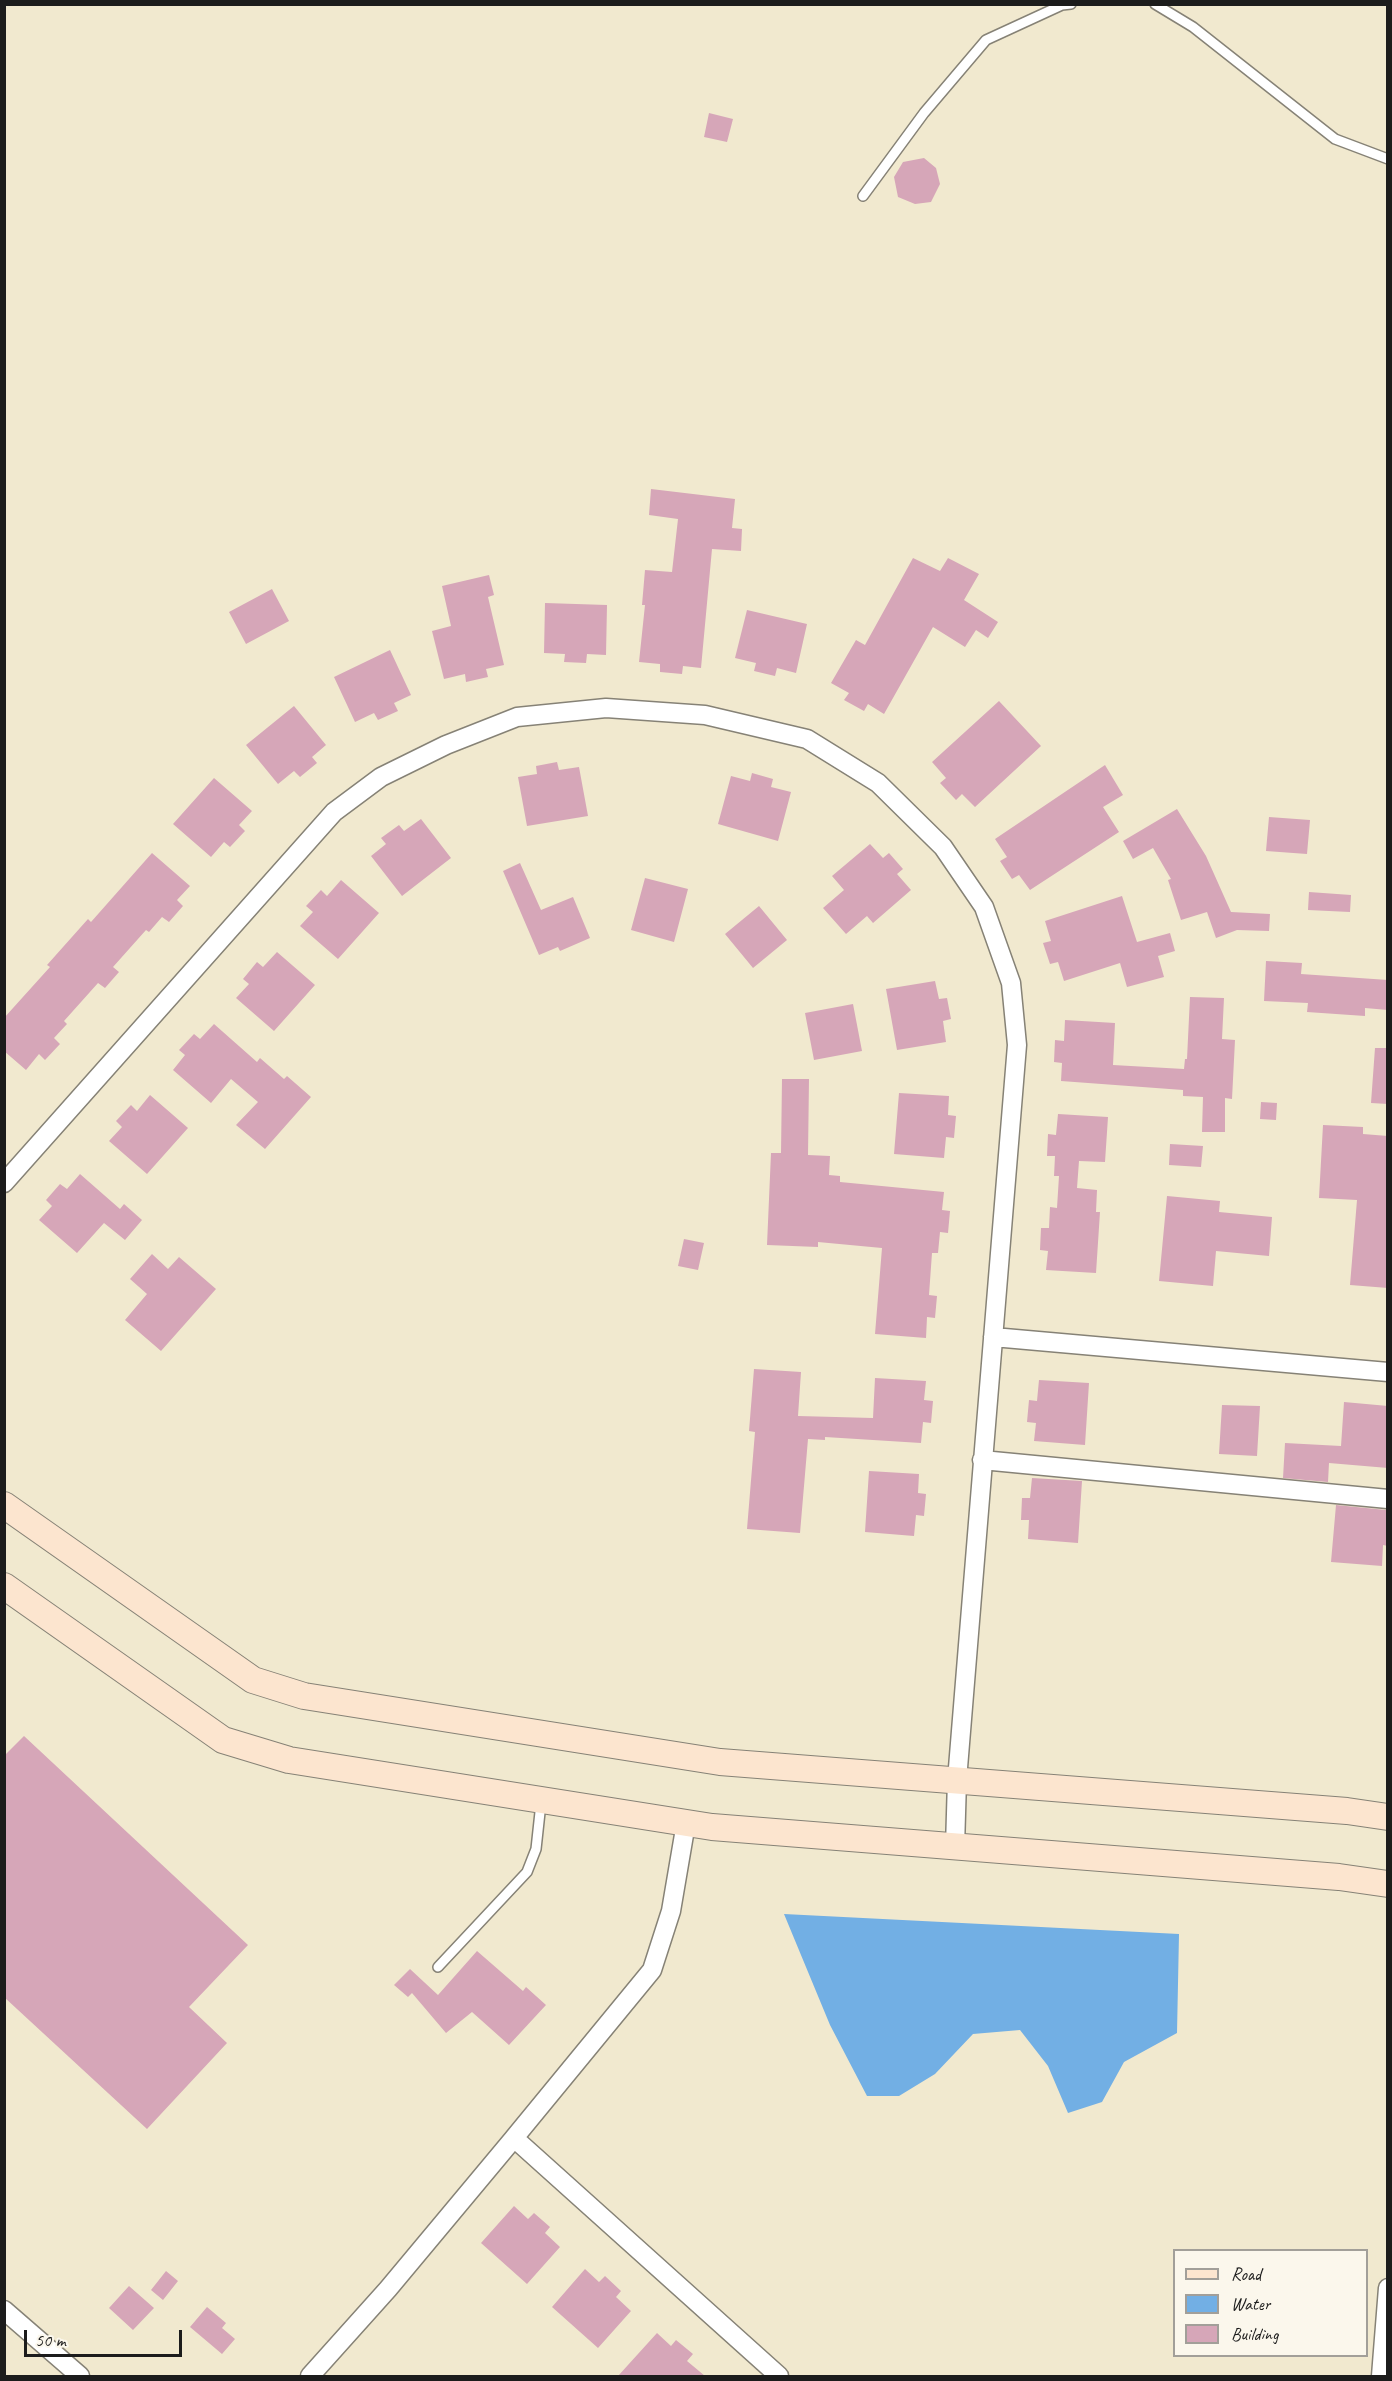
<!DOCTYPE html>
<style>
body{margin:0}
#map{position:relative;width:1392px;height:2381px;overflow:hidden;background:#f1e9cf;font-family:Caveat,sans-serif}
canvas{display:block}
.frame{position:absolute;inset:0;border:6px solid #1c1c1c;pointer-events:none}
.legend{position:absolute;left:1173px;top:2249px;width:195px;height:108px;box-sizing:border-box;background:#fbf7ec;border:2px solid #a29f99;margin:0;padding:8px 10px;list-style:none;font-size:18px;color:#1c1c1c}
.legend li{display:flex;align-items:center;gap:12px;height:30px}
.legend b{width:30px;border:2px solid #a29f99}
.scale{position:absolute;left:24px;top:2330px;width:158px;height:27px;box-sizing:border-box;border:3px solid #1c1c1c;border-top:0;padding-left:8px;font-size:18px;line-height:21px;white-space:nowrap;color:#1c1c1c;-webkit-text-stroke:4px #fbf7ec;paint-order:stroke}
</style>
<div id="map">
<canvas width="1392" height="2381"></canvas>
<div class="frame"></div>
<ul class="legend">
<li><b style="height:8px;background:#fce5cf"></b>Road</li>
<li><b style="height:16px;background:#72afe4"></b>Water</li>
<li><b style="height:16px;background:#d6a6b8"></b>Building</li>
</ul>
<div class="scale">50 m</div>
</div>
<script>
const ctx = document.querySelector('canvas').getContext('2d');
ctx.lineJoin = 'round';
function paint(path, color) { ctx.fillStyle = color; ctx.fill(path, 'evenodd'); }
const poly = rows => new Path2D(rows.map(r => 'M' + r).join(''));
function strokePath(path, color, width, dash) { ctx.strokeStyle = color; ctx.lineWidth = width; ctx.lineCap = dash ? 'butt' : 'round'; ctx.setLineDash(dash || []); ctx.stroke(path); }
paint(poly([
 [784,1914,1179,1934,1177,2033,1124,2062,1102,2102,1068,2113,1048,2066,1020,2030,973,2034,935,2074,899,2096,867,2096,830,2025]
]), '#72afe4');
paint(poly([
 [709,113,733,119,727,142,704,137],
 [924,158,936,168,940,184,931,202,915,204,898,197,894,177,903,162],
 [651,489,735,499,732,528,742,529,741,551,712,549,701,668,683,666,682,674,660,672,660,664,639,662,645,605,642,605,645,570,672,572,678,519,649,515],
 [913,558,940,571,948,558,979,574,964,600,998,622,988,638,976,630,965,647,933,627,884,714,868,704,864,711,844,700,849,693,831,683,856,640,865,645],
 [489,575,494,595,488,597,504,665,486,669,488,677,466,682,465,674,444,679,432,631,451,626,442,586],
 [272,589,289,621,246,644,229,612],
 [545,603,607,605,606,655,587,654,586,663,564,662,565,654,544,653],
 [747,610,807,624,796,673,777,668,775,676,754,671,756,663,735,658],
 [390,650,411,695,394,703,398,711,378,720,374,713,355,722,334,677],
 [999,701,1041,746,975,807,962,794,956,800,940,783,946,778,932,762],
 [294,706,326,745,312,757,317,763,300,777,294,771,278,784,246,745],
 [557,762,559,770,579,767,588,816,527,826,518,777,537,774,536,766],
 [1105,765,1123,795,1103,807,1119,832,1030,890,1019,875,1012,879,1000,861,1007,857,995,839],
 [752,773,773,779,771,787,791,792,778,841,718,824,731,776,750,781],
 [214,778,252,811,239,825,245,831,230,847,224,842,211,857,173,824],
 [1177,809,1206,856,1231,912,1270,914,1269,931,1237,930,1216,938,1207,912,1181,920,1168,880,1171,879,1153,848,1133,859,1123,841],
 [1269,817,1310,820,1307,854,1266,851],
 [421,819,451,858,402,896,371,856,386,844,381,838,399,825,404,831],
 [870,844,883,858,889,853,903,869,897,874,911,890,873,923,867,916,846,934,823,908,844,890,832,876],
 [152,853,190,886,177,900,183,906,169,922,162,917,149,932,146,930,113,967,119,972,105,988,98,983,64,1021,67,1024,54,1038,60,1044,45,1060,39,1054,26,1070,4,1051,4,1018,50,967,47,965,88,919,91,922],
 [520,863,541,910,573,897,590,938,560,951,558,947,539,955,503,871],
 [645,878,688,889,674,942,631,930],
 [341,880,379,913,338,959,300,926,313,912,306,906,321,890,327,896],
 [1309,892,1351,895,1350,912,1308,910],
 [1122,896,1137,942,1170,933,1175,951,1158,956,1164,977,1127,987,1120,963,1064,981,1058,962,1050,964,1043,943,1051,941,1045,921],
 [759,906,787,940,753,968,725,934],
 [277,952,315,985,274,1031,236,998,249,984,243,979,257,962,263,967],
 [1266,961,1302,963,1301,974,1388,980,1388,1010,1365,1008,1365,1016,1307,1012,1308,1003,1264,1001],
 [935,981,939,999,947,998,951,1019,943,1021,946,1042,897,1050,886,989],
 [1190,997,1224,998,1222,1039,1235,1040,1232,1099,1225,1098,1225,1132,1202,1132,1203,1097,1183,1096,1183,1090,1061,1081,1062,1063,1054,1062,1055,1040,1064,1041,1065,1020,1115,1023,1113,1065,1184,1069,1185,1059,1187,1059],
 [853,1004,862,1051,814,1060,805,1013],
 [214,1024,257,1062,260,1058,284,1079,287,1076,311,1097,265,1149,236,1125,258,1102,231,1079,211,1103,173,1070,185,1055,179,1050,194,1034,200,1039],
 [1375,1048,1388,1048,1388,1104,1371,1103],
 [782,1079,809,1079,808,1155,830,1156,829,1175,840,1176,840,1182,944,1192,942,1210,950,1211,948,1233,940,1232,938,1253,932,1253,929,1295,937,1296,935,1318,927,1317,926,1338,875,1334,882,1248,818,1242,818,1247,767,1245,771,1153,781,1153],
 [899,1093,949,1096,948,1115,956,1116,954,1138,946,1137,944,1158,894,1154],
 [150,1095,188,1128,147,1174,109,1141,122,1127,116,1121,131,1105,137,1111],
 [1261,1102,1277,1103,1276,1120,1260,1119],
 [1058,1114,1108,1117,1105,1162,1079,1161,1077,1188,1097,1190,1096,1212,1100,1212,1096,1273,1046,1270,1048,1251,1040,1250,1041,1228,1049,1228,1050,1207,1057,1208,1059,1176,1054,1176,1055,1156,1047,1156,1048,1134,1056,1135],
 [1323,1125,1363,1127,1363,1134,1388,1136,1388,1288,1350,1285,1357,1200,1319,1198],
 [1170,1144,1203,1146,1201,1167,1169,1165],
 [80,1174,120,1209,124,1204,142,1220,125,1240,104,1223,77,1253,39,1220,52,1206,46,1200,60,1184,67,1189],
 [1167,1196,1220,1201,1219,1212,1272,1217,1269,1256,1216,1251,1213,1286,1159,1281],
 [684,1239,704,1243,698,1270,678,1266],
 [152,1254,168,1269,179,1257,216,1289,161,1351,125,1320,147,1294,130,1279],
 [754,1369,801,1372,798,1416,873,1418,875,1378,926,1381,924,1400,933,1401,931,1423,923,1422,921,1443,825,1437,825,1440,808,1439,800,1533,747,1529,755,1432,749,1431],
 [1039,1380,1089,1383,1085,1445,1034,1441,1036,1423,1027,1422,1029,1400,1037,1401],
 [1344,1402,1388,1406,1388,1468,1329,1463,1328,1482,1283,1478,1285,1443,1341,1446],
 [1222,1405,1260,1406,1257,1456,1219,1454],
 [869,1471,919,1474,918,1493,926,1494,924,1516,916,1515,914,1536,865,1532],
 [1032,1478,1082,1481,1078,1543,1028,1539,1029,1520,1021,1520,1022,1498,1030,1498],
 [1336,1505,1386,1510,1388,1546,1383,1545,1382,1566,1331,1562],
 [24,1736,248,1945,189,2007,227,2043,147,2129,4,1997,4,1756],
 [477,1951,523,1991,526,1987,546,2005,509,2045,472,2012,446,2033,412,1993,408,1997,394,1985,410,1969,438,1995],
 [514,2206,528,2219,534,2213,550,2227,545,2233,560,2247,527,2284,481,2243],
 [585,2269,599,2282,605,2276,621,2291,616,2297,631,2311,598,2348,552,2307],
 [166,2271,178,2281,163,2300,151,2290],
 [129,2286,154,2308,133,2330,109,2308],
 [207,2307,226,2323,222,2328,235,2339,222,2354,190,2327],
 [657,2333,671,2346,676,2340,693,2354,687,2361,705,2376,618,2376]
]), '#d6a6b8');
const lane = poly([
 [1155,4,1193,27,1335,139,1388,159],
 [863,196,924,113,986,40,1062,5,1071,4],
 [438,1967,527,1872,536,1849,541,1803]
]);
const street = poly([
 [4,1183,334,812,381,777,446,745,517,717,606,708,705,715,807,739,878,783,943,847,984,907,1011,983,1017,1045,957,1780,955,1847],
 [993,1337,1388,1372],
 [982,1460,1388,1499],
 [686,1823,671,1911,652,1970,514,2138,779,2376],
 [4,2310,80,2376],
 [310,2376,388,2289,514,2138],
 [1381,2376,1388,2288]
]);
const secondary = poly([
 [4,1505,253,1680,304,1696,720,1762,1347,1811,1388,1817],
 [4,1586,223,1740,289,1760,712,1827,1339,1877,1388,1884]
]);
strokePath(lane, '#868276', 12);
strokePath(street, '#868276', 21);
strokePath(secondary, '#868276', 28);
strokePath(lane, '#fff', 9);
strokePath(street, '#fff', 18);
strokePath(secondary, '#fce5cf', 26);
</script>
